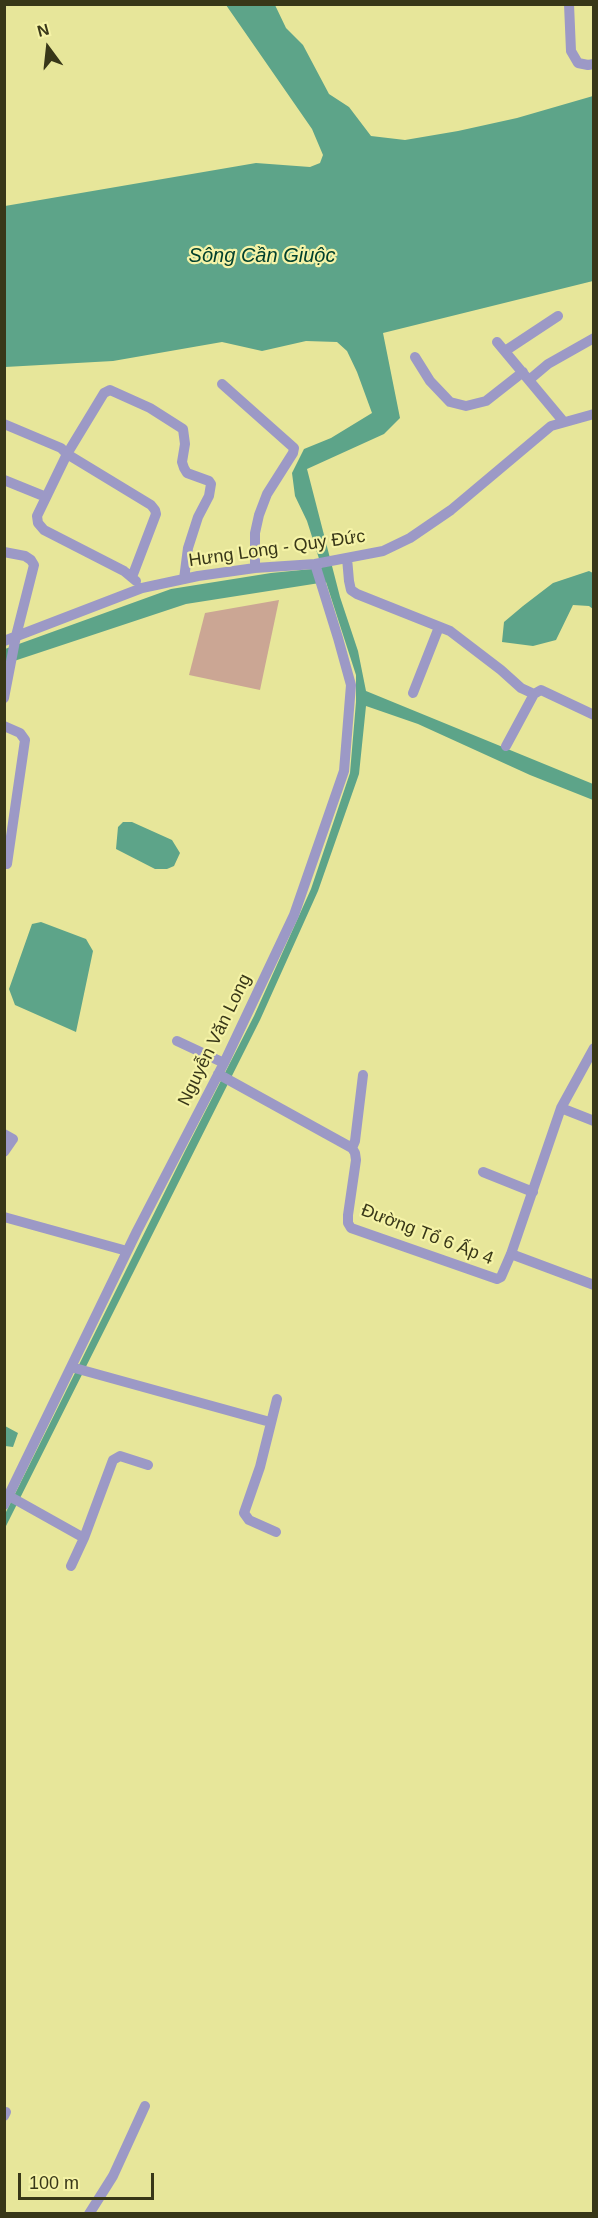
<!DOCTYPE html>
<meta charset="utf-8">
<style>
body{margin:0}
#map{position:relative;width:598px;height:2218px;overflow:hidden;background:#e7e69a;font-family:Helvetica,sans-serif}
canvas{display:block}
.frame{position:absolute;inset:0;border:6px solid #383718;pointer-events:none}
.north{position:absolute;left:18px;top:18px;width:60px;height:60px;-webkit-text-stroke:4px #f5f3a7;paint-order:stroke;rotate:345deg;font-size:16px;font-weight:700;line-height:24px;text-align:center;color:#383718}
.north::after{content:'';display:block;margin:auto;width:21px;height:27px;background:#383718;clip-path:polygon(50% 0,100% 100%,50% 72%,0 100%)}
.scale{position:absolute;left:18px;top:2173px;width:136px;height:27px;box-sizing:border-box;border:3px solid #383718;border-top:0;padding-left:8px;font-size:18px;line-height:21px;white-space:nowrap;color:#383718;-webkit-text-stroke:4px #f5f3a7;paint-order:stroke}
</style>
<div id="map">
<canvas width="598" height="2218"></canvas>
<div class="frame"></div>
<div class="north">N</div>
<div class="scale">100 m</div>
</div>
<script>
const ctx = document.querySelector('canvas').getContext('2d');
ctx.lineJoin = 'round';
function paint(path, color) { ctx.fillStyle = color; ctx.fill(path, 'evenodd'); }
const poly = rows => new Path2D(rows.map(r => 'M' + r).join(''));
function strokePath(path, color, width, dash) { ctx.strokeStyle = color; ctx.lineWidth = width; ctx.lineCap = dash ? 'butt' : 'round'; ctx.setLineDash(dash || []); ctx.stroke(path); }
function drawText(font, color, halo, rows, align = 'center') {
  ctx.font = font + ' Helvetica,sans-serif'; ctx.lineWidth = 4.5; ctx.setLineDash([]); ctx.textBaseline = 'middle'; ctx.strokeStyle = halo; ctx.fillStyle = color; for (const [text, x, y, turn = 0] of rows) {
    ctx.save(); ctx.translate(x, y); ctx.rotate((+turn || 0) * Math.PI / 180); ctx.textAlign = isNaN(turn) ? turn : align; if (halo) ctx.strokeText(text, 0, 0); ctx.fillText(text, 0, 0); ctx.restore();
  }
}
paint(poly([
 [279,600,260,690,189,675,205,613]
]), '#cba694');
paint(poly([
 [226,5,275,5,286,28,303,45,329,94,349,107,371,136,405,140,458,131,517,118,593,96,593,281,383,333,400,418,384,434,307,469,340,597,358,651,366,691,593,784,593,800,530,775,418,724,366,706,359,774,318,891,260,1020,5,1528,5,1514,185,1151,254,1016,311,889,350,773,356,702,356,675,326,582,186,604,5,664,5,649,171,589,271,573,322,568,307,521,295,496,292,473,304,449,331,438,372,413,357,372,347,351,337,342,306,341,262,351,222,342,113,361,5,367,5,206,256,163,310,167,320,163,323,155,312,129],
 [589,571,593,573,593,609,589,606,573,605,556,640,533,646,502,642,504,622,523,606,553,583],
 [123,822,132,822,172,840,180,853,174,866,167,869,155,869,116,849,118,827],
 [41,922,86,939,93,951,76,1032,15,1005,9,989,32,924],
 [5,1426,18,1433,13,1447,5,1446]
]), '#5da489');
strokePath(poly([
 [569,4,571,51,578,63,588,65,594,64],
 [497,342,563,421],
 [505,351,558,316],
 [415,357,430,381,450,402,466,406,486,401,523,372],
 [529,380,548,364,594,338],
 [222,384,294,448,293,453,267,494,259,515,255,533,255,568],
 [4,424,61,448,67,454,37,516,38,523,44,530,124,571,136,581],
 [4,480,46,497],
 [4,552,25,556,31,560,34,565,16,636,4,698],
 [347,558,349,581,351,590,357,594,450,631,501,670,521,688,534,694,541,690,594,715],
 [132,577,156,514,155,510,151,505,67,454,104,393,110,390,150,408,183,429,185,444,182,462,184,468,187,473,209,481,211,484,209,496,198,517,188,548,184,579],
 [4,641,142,588,198,576,255,568,315,564,383,551,410,538,451,510,551,426,594,414],
 [413,693,439,627],
 [4,726,20,733,25,740,7,864],
 [506,746,534,694],
 [177,1041,224,1063],
 [218,1074,352,1148,355,1153,356,1160,348,1215,348,1223,351,1228,497,1279,501,1277,511,1254,561,1108,594,1048],
 [561,1108,594,1121],
 [4,1134,13,1139,4,1152],
 [352,1148,355,1141,363,1075],
 [483,1172,533,1192],
 [4,1217,127,1251],
 [511,1254,594,1285],
 [71,1367,270,1422],
 [9,1496,84,1538,71,1566],
 [4,1505,137,1231,224,1063,294,915,344,771,351,685,338,638,315,564],
 [276,1532,249,1520,244,1513,260,1467,277,1399],
 [84,1538,113,1460,120,1456,148,1465],
 [4,2116,6,2112],
 [89,2214,113,2176,145,2106]
]), '#9c99c6', 10);
drawText('18px', '#383718', '#f5f3a7', [
 ["Hưng Long - Quy Đức",277,549,-8],
 ["Nguyễn Văn Long",215,1040,-64],
 ["Đường Tổ 6 Ấp 4",427,1235,21]
]);
drawText('italic 20px', '#00402e', '#f5f3a7', [
 ["Sông Cần Giuộc",262,256]
]);
</script>
